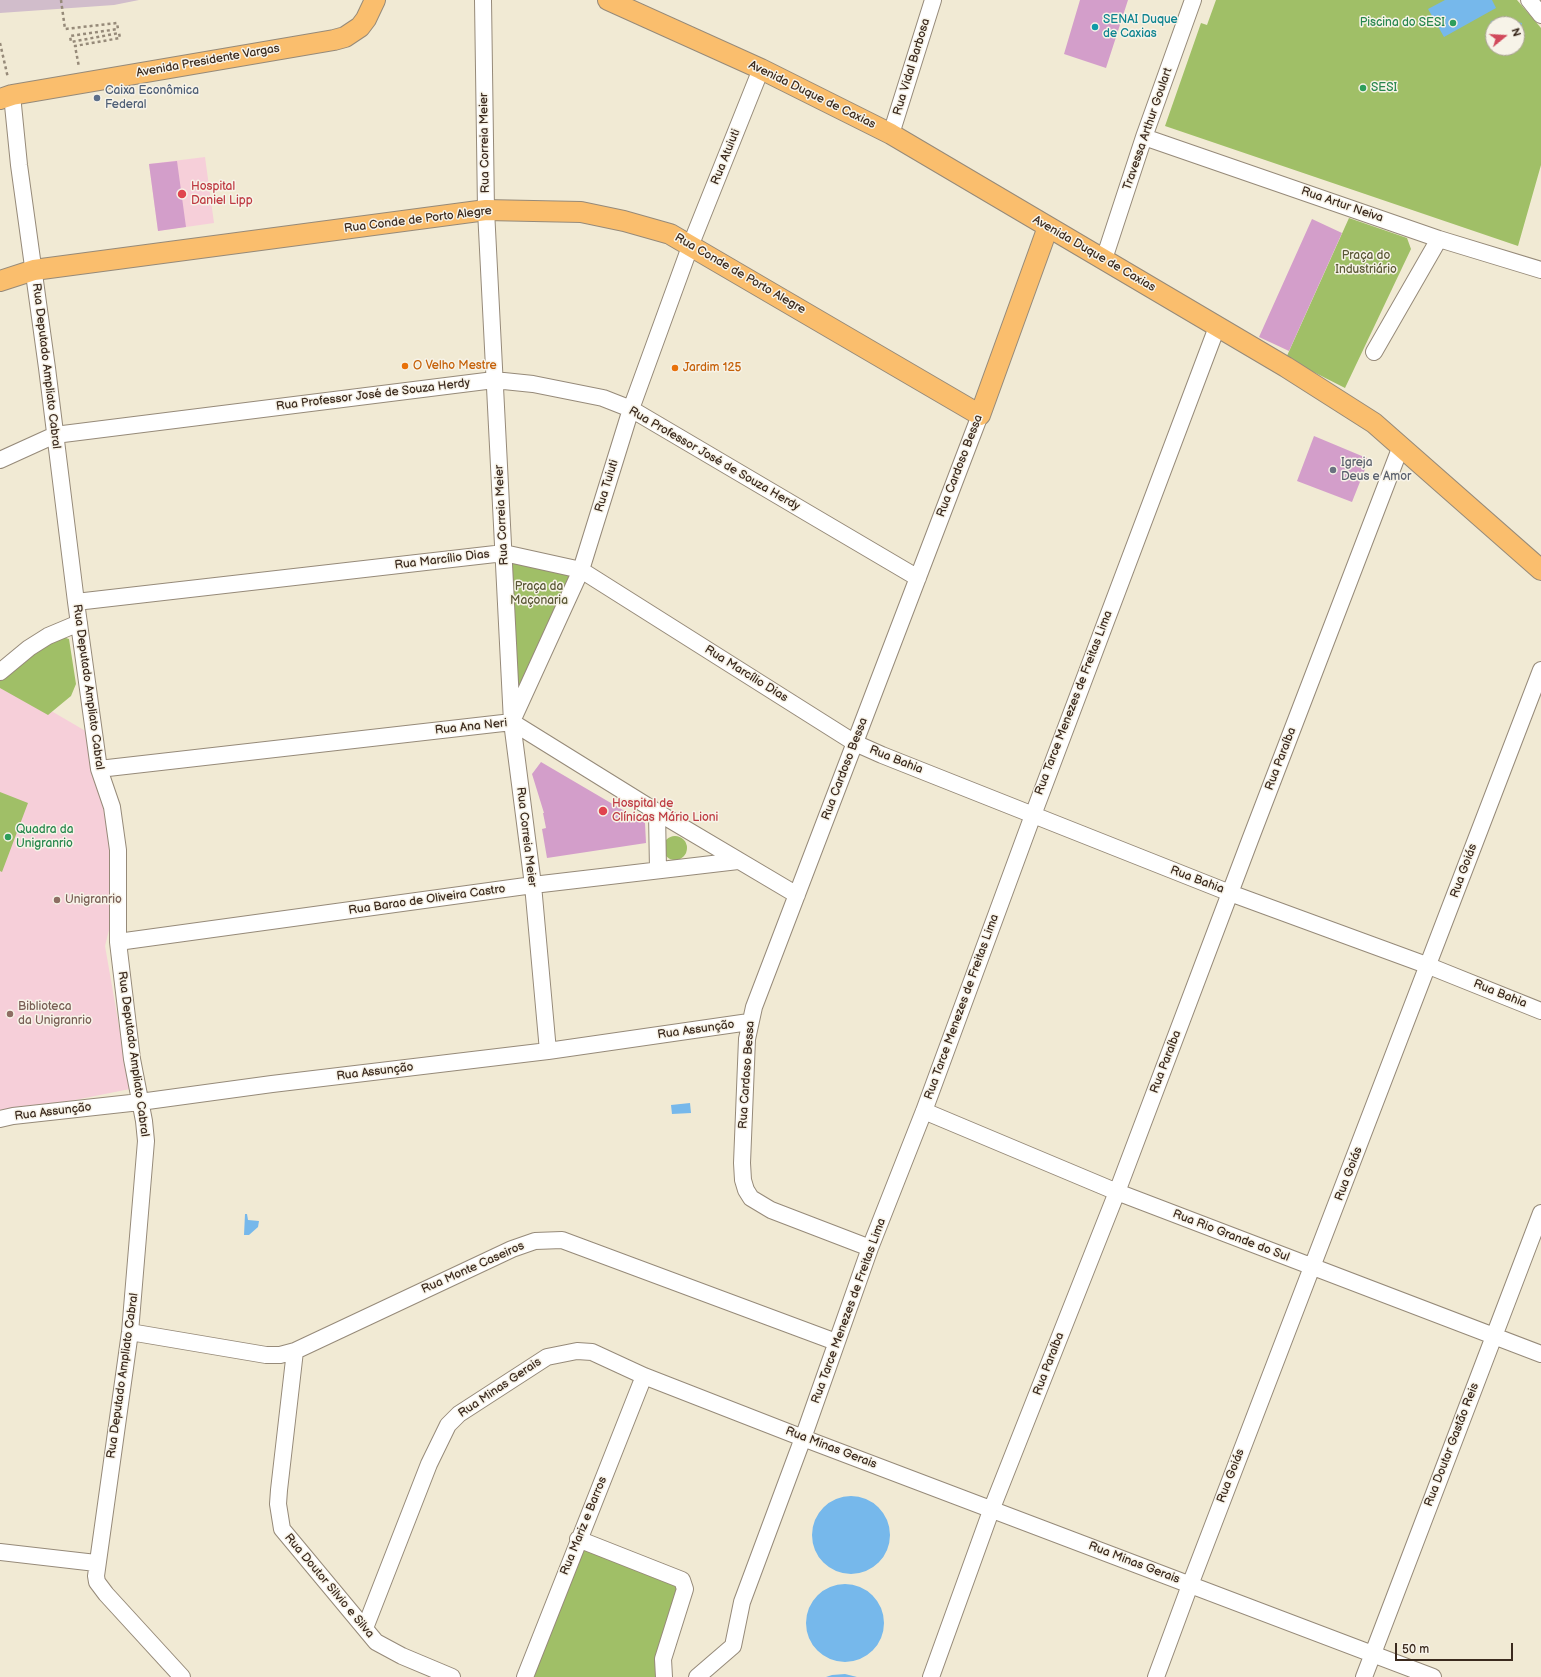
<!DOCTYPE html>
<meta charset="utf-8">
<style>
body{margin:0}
#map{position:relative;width:1541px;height:1677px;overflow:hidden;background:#f1ead4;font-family:"Balsamiq Sans",sans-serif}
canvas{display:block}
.north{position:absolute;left:1485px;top:16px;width:40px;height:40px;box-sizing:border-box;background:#f7f3e8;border:1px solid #aca397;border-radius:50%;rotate:72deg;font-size:11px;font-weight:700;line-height:16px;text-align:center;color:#3b2a1e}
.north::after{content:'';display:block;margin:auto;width:14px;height:18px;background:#d1495b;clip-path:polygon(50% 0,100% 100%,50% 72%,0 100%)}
.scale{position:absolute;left:1395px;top:1643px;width:118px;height:18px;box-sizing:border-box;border:2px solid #3b2a1e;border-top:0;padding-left:5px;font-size:12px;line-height:14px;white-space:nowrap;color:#3b2a1e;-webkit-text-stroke:3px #f7f3e8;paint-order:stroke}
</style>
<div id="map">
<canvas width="1541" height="1677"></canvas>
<div class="north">N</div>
<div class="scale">50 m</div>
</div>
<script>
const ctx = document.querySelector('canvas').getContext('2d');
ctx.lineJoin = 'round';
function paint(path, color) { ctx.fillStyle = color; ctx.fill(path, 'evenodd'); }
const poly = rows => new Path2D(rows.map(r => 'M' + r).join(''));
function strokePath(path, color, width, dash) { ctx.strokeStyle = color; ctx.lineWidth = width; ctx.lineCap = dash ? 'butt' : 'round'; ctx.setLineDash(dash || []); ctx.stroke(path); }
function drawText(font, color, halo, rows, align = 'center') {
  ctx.font = font + ' "Balsamiq Sans",sans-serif'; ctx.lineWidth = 3; ctx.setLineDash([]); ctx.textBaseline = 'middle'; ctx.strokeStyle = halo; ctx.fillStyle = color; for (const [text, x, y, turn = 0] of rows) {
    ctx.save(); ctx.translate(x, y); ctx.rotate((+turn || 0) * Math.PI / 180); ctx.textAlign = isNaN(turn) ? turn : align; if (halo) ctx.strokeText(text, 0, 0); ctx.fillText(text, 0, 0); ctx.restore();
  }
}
paint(poly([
 [205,157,214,223,158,231,149,164],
 [0,681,89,733,93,777,99,788,115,853,113,914,105,946,130,1089,0,1115]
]), '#f6cfd9');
paint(poly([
 [0,0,139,0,114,5,0,13]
]), '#d1bdcb');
paint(poly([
 [1216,0,1517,0,1541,28,1541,165,1518,246,1165,126,1201,23,1207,25],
 [1493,24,1517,24,1517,48,1493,48],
 [1349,218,1407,238,1411,249,1345,388,1286,358],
 [508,557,577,574,518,721],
 [57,635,69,639,76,684,71,696,48,715,0,688,0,679],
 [0,792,28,803,2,872,0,871],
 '663 848a12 12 0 1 1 24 0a12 12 0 1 1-24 0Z',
 [581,1549,679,1583,661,1639,656,1667,658,1677,531,1677]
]), '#a0bf67');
paint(poly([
 [1445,0,1492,0,1496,8,1444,37,1428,9],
 [1503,19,1522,23,1519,34,1517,35,1517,24,1493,24,1493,35,1488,33,1491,21],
 [690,1103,691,1113,672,1114,671,1105],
 [245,1214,247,1214,248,1220,259,1221,258,1227,249,1235,244,1235],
 '812 1535a39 39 0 1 1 78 0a39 39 0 1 1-78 0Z',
 '806 1623a39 39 0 1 1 78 0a39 39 0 1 1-78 0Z',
 [845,1674,857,1677,826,1677,832,1675]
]), '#76b8eb');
paint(poly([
 [1080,0,1128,0,1106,68,1064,54],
 [177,161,186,227,158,231,149,164],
 [1312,219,1342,233,1289,351,1259,337],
 [1314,436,1369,459,1352,502,1297,481],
 [541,762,645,823,646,843,547,858,542,829,546,828,543,813,544,813,532,774]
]), '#d39eca');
const minor = poly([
 [483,0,486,210,512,722,533,885,548,1051],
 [1529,0,1541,15],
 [12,95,19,165,47,368,76,602,99,769,112,807,118,850,118,942,132,1059,144,1121,146,1141,130,1332,96,1576,97,1582,106,1594,182,1677],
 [891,134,933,0],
 [1144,137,1439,239,1541,270],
 [1104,259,1144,137,1193,0],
 [1374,352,1439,239],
 [0,460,55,435,494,380,533,384,603,398,631,409,918,578],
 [76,602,504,553,581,570,855,743,882,755,1230,893,1429,966,1541,1011],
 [0,672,29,648,48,636,79,623],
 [513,719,581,570,631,409,691,244,761,69],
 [99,769,512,722,657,812,797,895],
 [657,812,658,870],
 [118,942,533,885,738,861],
 [924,1111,1117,1192,1541,1354],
 [0,1119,13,1116,140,1102,272,1084,548,1051,749,1022],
 [870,1248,771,1210,751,1198,746,1190,743,1180,742,1163,747,1039,754,1007,980,415],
 [130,1332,266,1355,280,1355,295,1351,512,1249,535,1241,562,1240,836,1342],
 [295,1351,279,1490,278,1504,282,1529,376,1642,402,1656,452,1677],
 [578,1539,682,1580,685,1589,663,1659,664,1677],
 [0,1552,96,1563],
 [365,1628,429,1464,448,1425,459,1414,547,1357,577,1351,592,1352,644,1376,803,1438,1433,1677],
 [525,1677,644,1376],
 [697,1677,733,1646,742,1602,803,1438,870,1248,924,1111,1033,815,1217,327],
 [931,1677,992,1508,1117,1192,1250,840,1401,446],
 [1156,1677,1190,1585,1541,670],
 [1364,1677,1541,1213]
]);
const major = poly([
 [608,0,761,69,891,134,1286,367,1374,423,1541,570],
 [0,99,12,95,334,40,345,37,360,27,366,19,375,0],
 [0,281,34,270,486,210,581,212,624,221,670,234,980,415,1048,227]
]);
strokePath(minor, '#968a79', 18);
strokePath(major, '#968a79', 22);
strokePath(poly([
 [61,0,65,29,117,23,118,29,70,36,71,42,119,33,120,38,75,46,79,67],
 [0,43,8,78]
]), '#968a79', 2.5, [3, 3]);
strokePath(minor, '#fff', 16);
strokePath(major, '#fabe6d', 20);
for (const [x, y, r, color] of [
 [1453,23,4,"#2e9e5b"],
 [1095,27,4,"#0f9aa8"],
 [1363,88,4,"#2e9e5b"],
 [97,98,4,"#5c6f8a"],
 [182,194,5,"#e0444e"],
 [405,366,4,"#e8710a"],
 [675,368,4,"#e8710a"],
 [1333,470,4,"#6b7280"],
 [603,811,5,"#e0444e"],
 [8,837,4,"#2e9e5b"],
 [57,900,4,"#8d6e63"],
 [10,1014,4,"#8d6e63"]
]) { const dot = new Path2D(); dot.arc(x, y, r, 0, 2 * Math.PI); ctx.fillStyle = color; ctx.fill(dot); strokePath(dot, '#f7f3e8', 1.5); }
drawText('12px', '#0d838f', '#f7f3e8', [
 ["SENAI Duque",1103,20],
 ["de Caxias",1103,34]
], 'left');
drawText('12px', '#27864d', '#f7f3e8', [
 ["Piscina do SESI",1445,23,"right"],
 ["SESI",1371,88],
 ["Quadra da",16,830],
 ["Unigranrio",16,844]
], 'left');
drawText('12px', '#3b2a1e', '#f7f3e8', [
 ["Avenida Presidente Vargas",208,61,-10],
 ["Rua Vidal Barbosa",912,67,-73],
 ["Avenida Duque de Caxias",812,95,26],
 ["Travessa Arthur Goulart",1148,129,-71],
 ["Rua Correia Meier",485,143,-91],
 ["Rua Atuiuti",726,157,-68],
 ["Rua Artur Neiva",1342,205,19],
 ["Rua Conde de Porto Alegre",418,220,-7],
 ["Avenida Duque de Caxias",1094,254,30],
 ["Rua Conde de Porto Alegre",740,274,30],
 ["Rua Deputado Ampliato Cabral",46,366,83],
 ["Rua Professor José de Souza Herdy",373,395,-7],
 ["Rua Professor José de Souza Herdy",714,459,30],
 ["Rua Cardoso Bessa",960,466,-69],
 ["Rua Tuiuti",607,486,-73],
 ["Rua Correia Meier",502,515,-93],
 ["Rua Marcílio Dias",442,560,-7],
 ["Rua Marcílio Dias",746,674,32],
 ["Rua Deputado Ampliato Cabral",88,687,82],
 ["Rua Tarce Menezes de Freitas Lima",1074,703,-69],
 ["Rua Ana Neri",471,727,-6],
 ["Rua Paraíba",1281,759,-69],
 ["Rua Bahia",896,760,22],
 ["Rua Cardoso Bessa",845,769,-69],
 ["Rua Correia Meier",526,837,83],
 ["Rua Goiás",1464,871,-70],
 ["Rua Bahia",1197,880,21],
 ["Rua Barao de Oliveira Castro",427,900,-8],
 ["Rua Bahia",1500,994,22],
 ["Rua Tarce Menezes de Freitas Lima",962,1007,-70],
 ["Rua Assunção",696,1030,-8],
 ["Rua Deputado Ampliato Cabral",133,1054,82],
 ["Rua Paraíba",1166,1062,-69],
 ["Rua Assunção",375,1072,-7],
 ["Rua Cardoso Bessa",747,1075,-86],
 ["Rua Assunção",53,1112,-7],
 ["Rua Goiás",1349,1174,-69],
 ["Rua Rio Grande do Sul",1231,1236,21],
 ["Rua Monte Caseiros",473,1268,-24],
 ["Rua Tarce Menezes de Freitas Lima",849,1311,-70],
 ["Rua Paraíba",1049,1364,-69],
 ["Rua Deputado Ampliato Cabral",123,1376,-82],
 ["Rua Minas Gerais",500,1388,-34],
 ["Rua Doutor Gastão Reis",1452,1445,-69],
 ["Rua Minas Gerais",831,1448,21],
 ["Rua Goiás",1231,1476,-69],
 ["Rua Mariz e Barros",584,1526,-68],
 ["Rua Minas Gerais",1134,1563,21],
 ["Rua Doutor Silvio e Silva",329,1586,50]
]);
drawText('12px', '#4e5e75', '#f7f3e8', [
 ["Caixa Econômica",105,91],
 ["Federal",105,105]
], 'left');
drawText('12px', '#be3a42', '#f7f3e8', [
 ["Hospital",191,187],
 ["Daniel Lipp",191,201],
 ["Hospital de",612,804],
 ["Clínicas Mário Lioni",612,818]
], 'left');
drawText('12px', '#595734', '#f7f3e8', [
 ["Praça do",1366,256],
 ["Industriário",1366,270],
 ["Praça da",539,587],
 ["Maçonaria",539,601]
]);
drawText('12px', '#c56008', '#f7f3e8', [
 ["O Velho Mestre",413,366],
 ["Jardim 125",683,368]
], 'left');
drawText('12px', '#5b616d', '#f7f3e8', [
 ["Igreja",1341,463],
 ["Deus e Amor",1341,477]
], 'left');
drawText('12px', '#785e54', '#f7f3e8', [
 ["Unigranrio",65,900],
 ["Biblioteca",18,1007],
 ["da Unigranrio",18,1021]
], 'left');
</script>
